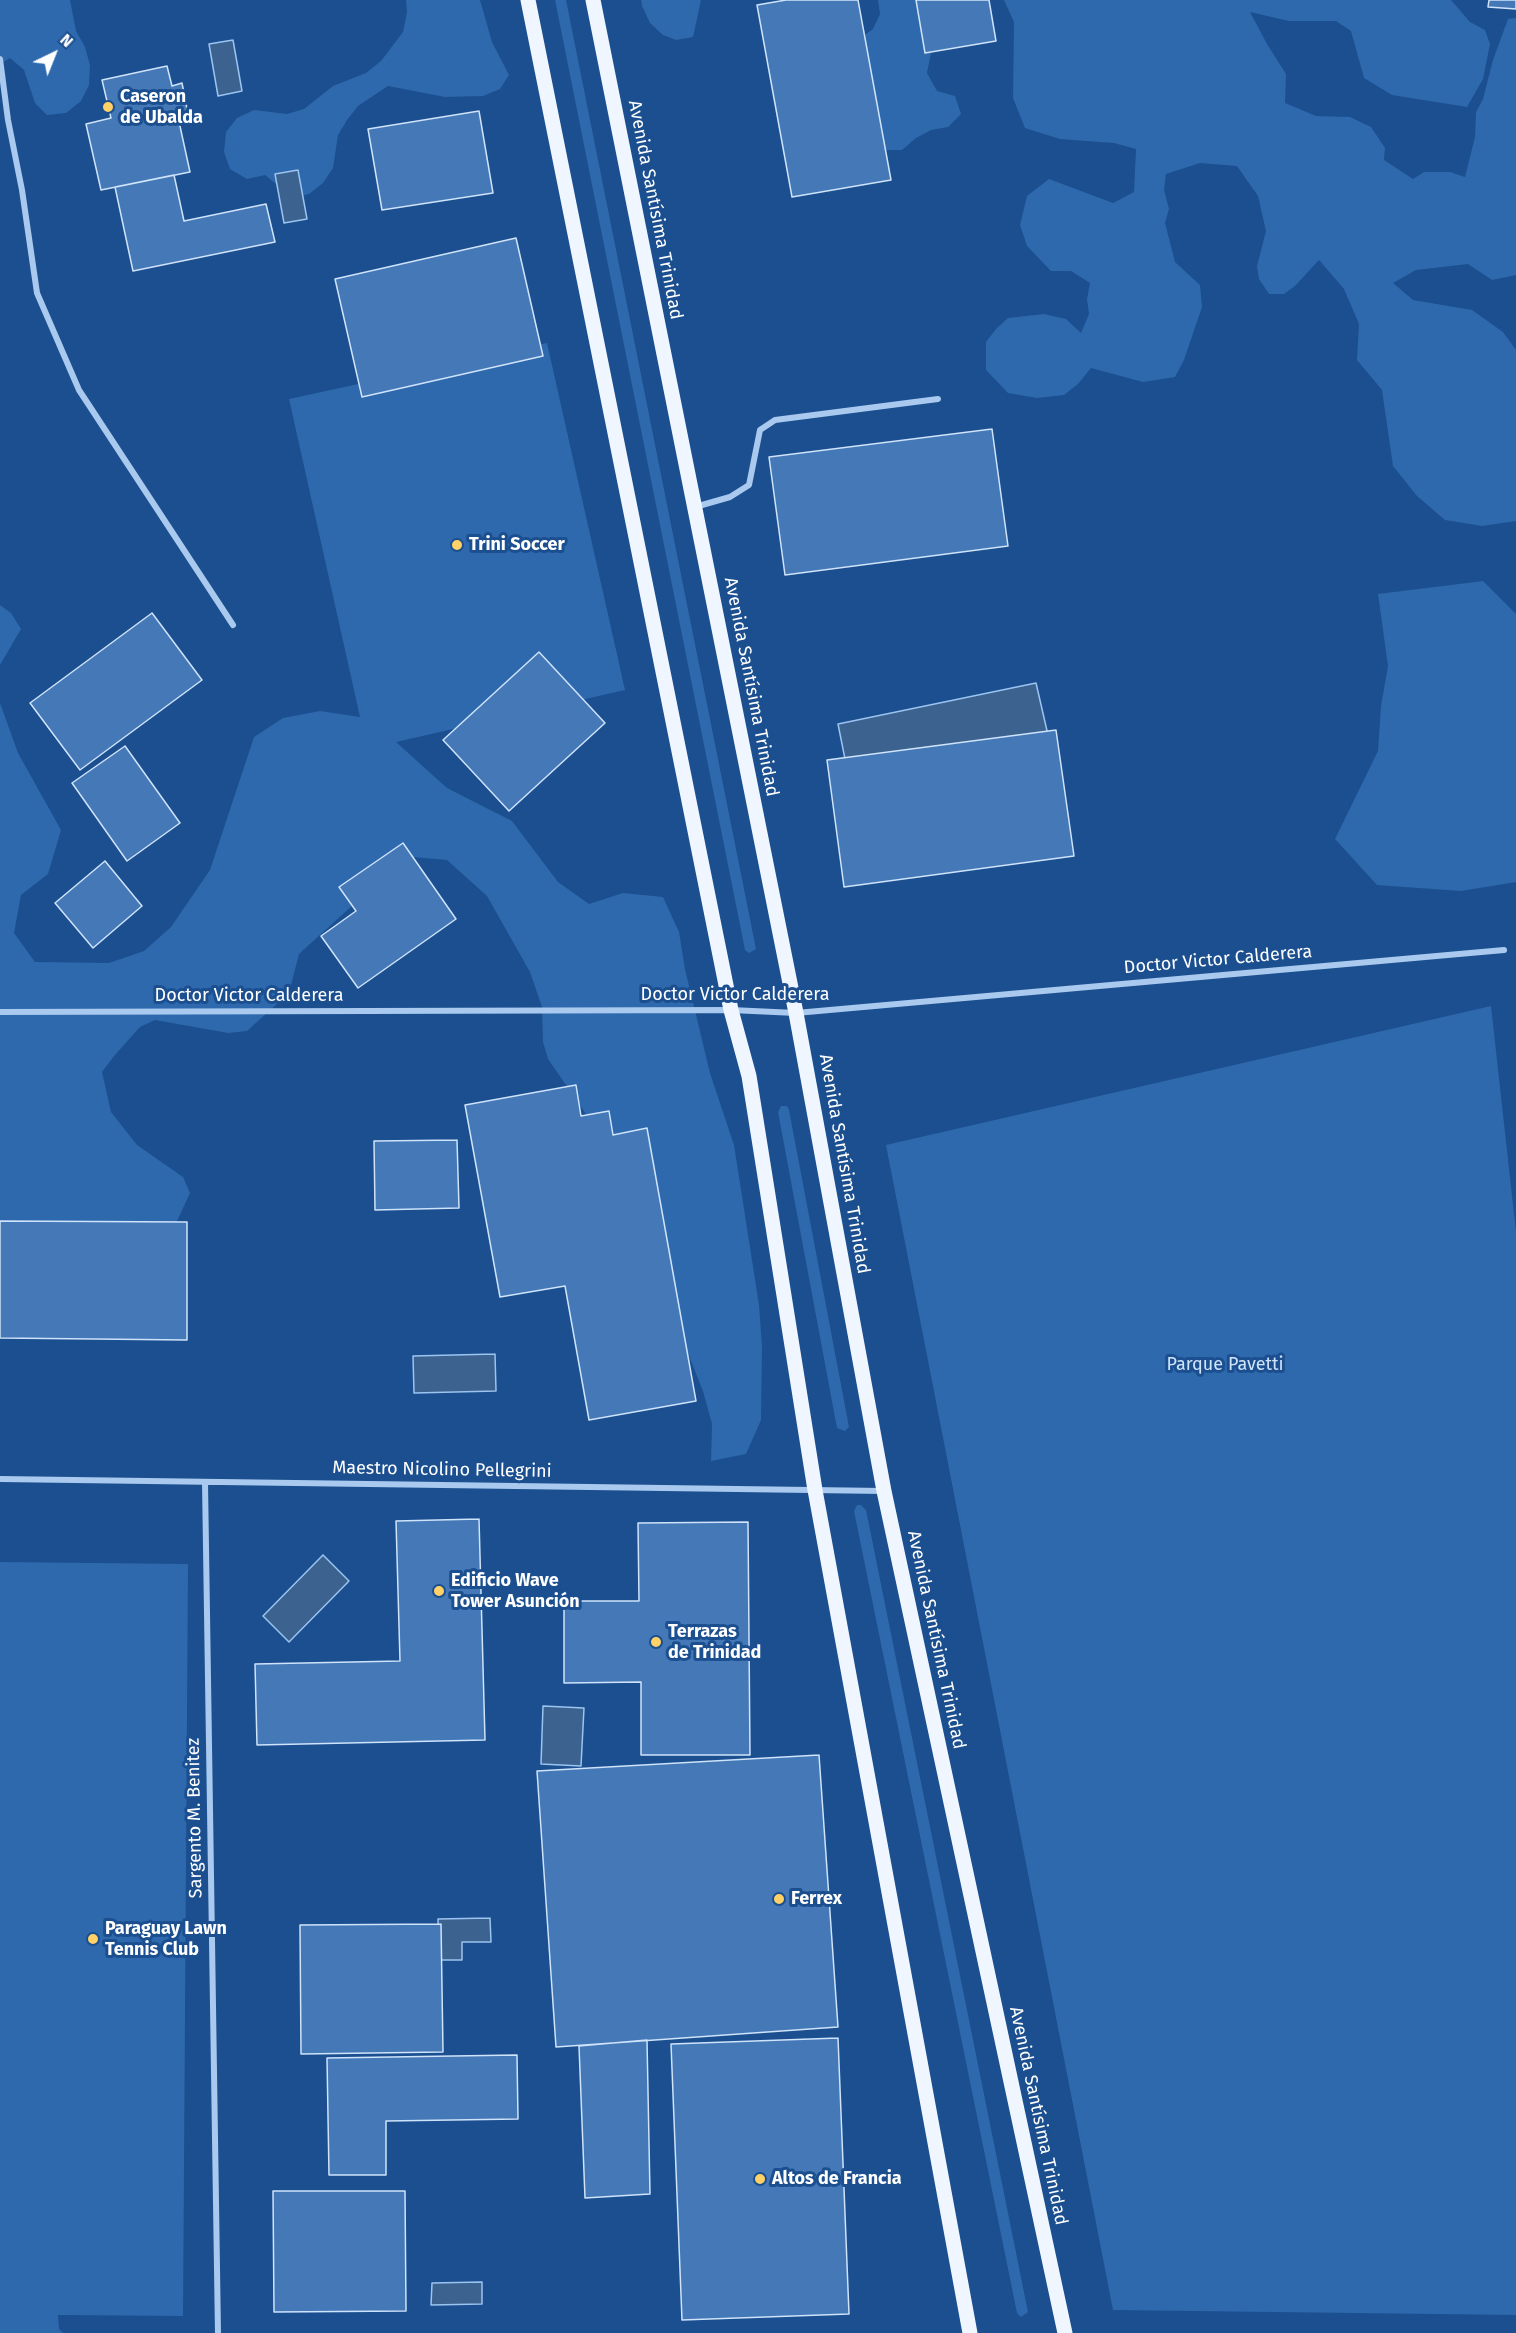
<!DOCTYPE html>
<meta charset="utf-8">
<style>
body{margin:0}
#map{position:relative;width:1516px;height:2333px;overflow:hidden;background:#1b4f8f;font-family:"Fira Sans",sans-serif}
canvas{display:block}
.north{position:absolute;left:24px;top:24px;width:60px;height:60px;-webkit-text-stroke:4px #1b4f8f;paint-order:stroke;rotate:43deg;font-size:16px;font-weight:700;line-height:24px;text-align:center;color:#fff}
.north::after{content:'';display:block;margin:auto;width:21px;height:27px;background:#fff;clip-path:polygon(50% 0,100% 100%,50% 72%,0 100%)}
</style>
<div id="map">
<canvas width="1516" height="2333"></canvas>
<div class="north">N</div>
</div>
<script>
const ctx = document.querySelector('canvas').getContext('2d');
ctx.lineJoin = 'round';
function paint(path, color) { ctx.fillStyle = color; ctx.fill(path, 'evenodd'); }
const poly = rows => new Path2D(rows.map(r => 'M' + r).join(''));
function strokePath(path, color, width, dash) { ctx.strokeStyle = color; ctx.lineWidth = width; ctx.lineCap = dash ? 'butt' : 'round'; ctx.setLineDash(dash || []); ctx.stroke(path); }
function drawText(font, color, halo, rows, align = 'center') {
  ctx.font = font + ' "Fira Sans",sans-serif'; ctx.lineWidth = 6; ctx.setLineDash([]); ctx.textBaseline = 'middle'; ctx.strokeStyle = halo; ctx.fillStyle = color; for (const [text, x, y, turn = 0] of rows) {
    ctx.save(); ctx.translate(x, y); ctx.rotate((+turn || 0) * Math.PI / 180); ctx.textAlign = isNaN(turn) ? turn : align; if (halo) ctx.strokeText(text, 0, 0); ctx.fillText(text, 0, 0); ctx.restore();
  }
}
paint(poly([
 [0,0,70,0,76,31,85,47,90,65,89,85,81,101,66,113,47,115,35,103,24,70,10,58,0,64],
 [406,0,480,0,492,42,509,75,500,89,483,96,445,97,388,86,358,106,347,120,338,135,333,168,323,183,309,194,293,198,265,175,247,179,230,169,224,152,226,132,237,118,254,110,287,114,304,109,333,86,366,73,381,61,403,32,407,12],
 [555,0,566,0,756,949,749,953,745,950],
 [641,0,701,0,693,37,676,40,663,35,650,23,642,6],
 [878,0,934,0,938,18,927,73,937,91,955,96,961,114,948,127,931,130,916,138,902,150,884,150,859,39,873,29,880,14],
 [1004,0,1451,0,1470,22,1485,30,1490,44,1483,79,1467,107,1392,95,1364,78,1351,31,1336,21,1289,21,1250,12,1267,44,1286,74,1285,103,1316,116,1350,117,1371,127,1385,148,1384,160,1413,179,1424,172,1450,172,1465,177,1475,137,1476,112,1483,99,1493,60,1508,19,1516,18,1516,275,1492,280,1468,264,1416,270,1393,283,1413,300,1472,310,1503,332,1516,350,1516,521,1482,526,1445,520,1417,496,1393,466,1382,390,1357,360,1359,324,1344,289,1319,260,1295,286,1284,294,1269,294,1259,279,1257,266,1266,231,1258,196,1237,166,1200,163,1166,174,1164,190,1169,209,1165,223,1175,262,1200,285,1202,307,1184,360,1175,377,1143,382,1091,368,1078,384,1064,395,1037,398,1008,393,986,370,986,342,996,329,1008,318,1044,314,1066,319,1081,333,1089,314,1087,299,1090,283,1071,271,1051,271,1027,246,1020,225,1027,196,1049,179,1113,203,1134,192,1136,149,1114,143,1060,139,1025,128,1013,98,1014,22],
 [547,343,625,690,396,742,447,788,512,821,558,882,589,904,623,893,663,897,679,932,685,969,710,1073,734,1145,759,1305,762,1347,761,1420,746,1454,711,1461,712,1424,703,1391,669,1306,660,1263,586,1114,548,1059,543,1042,542,1007,530,972,487,896,447,860,412,857,397,865,299,954,289,993,247,1031,228,1033,155,1020,140,1027,114,1056,102,1072,111,1112,137,1145,183,1177,190,1193,158,1262,0,1241,0,703,18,753,61,830,48,874,21,895,14,933,35,962,109,963,144,951,171,927,210,870,254,737,283,718,320,711,360,717,289,399],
 [1483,581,1516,614,1516,882,1461,891,1377,885,1335,839,1378,751,1381,706,1388,666,1378,594],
 [0,605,11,613,21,629,0,665],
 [1491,1006,1516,1232,1516,2315,1113,2310,886,1145],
 [781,1106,787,1106,789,1110,849,1427,845,1431,837,1428,778,1112],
 [857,1505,861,1505,866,1510,1028,2312,1021,2317,1017,2313,854,1511],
 [0,1562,188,1564,183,2316,58,2315,59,2329,63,2333,0,2333]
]), '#2e69ad');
const water = poly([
 [233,40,242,91,218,96,209,44,233,40],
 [298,170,307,219,284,223,275,174,298,170],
 [1036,683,1048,735,848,774,838,724,1036,683],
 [495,1354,496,1391,414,1393,413,1356,495,1354],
 [323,1555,349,1581,289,1642,263,1616,323,1555],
 [543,1706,584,1708,581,1766,541,1764,543,1706],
 [490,1918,491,1942,462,1942,462,1960,439,1960,438,1919,490,1918],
 [482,2282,482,2304,431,2305,432,2283,482,2282]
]);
paint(water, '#3c6290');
strokePath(water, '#9cc4f0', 1.5);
const building = poly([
 [786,0,858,0,891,180,792,197,757,5,786,0],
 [916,0,989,0,996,41,925,53,916,0],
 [1489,0,1516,0,1516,9,1488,7,1489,0],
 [167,66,172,86,182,83,188,114,178,117,190,172,101,190,86,124,111,118,102,80,167,66],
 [479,111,493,193,382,210,368,129,479,111],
 [174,175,184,221,266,204,275,242,133,271,115,187,174,175],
 [516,238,543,356,362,397,335,279,516,238],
 [992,429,1008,546,785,575,769,457,992,429],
 [152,613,202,680,80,770,30,703,152,613],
 [539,652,605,723,509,811,443,740,539,652],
 [1056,730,1074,856,844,887,827,760,1056,730],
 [125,746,180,823,127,861,72,783,125,746],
 [403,843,456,919,358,988,321,936,356,911,339,887,403,843],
 [105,861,142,906,93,948,55,903,105,861],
 [576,1085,581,1116,609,1111,613,1135,647,1128,696,1401,589,1420,565,1286,500,1297,465,1105,576,1085],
 [457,1140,459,1208,375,1210,374,1141,457,1140],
 [0,1221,187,1222,187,1340,0,1338,0,1221],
 [479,1519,485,1740,257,1745,255,1664,400,1661,396,1521,479,1519],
 [748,1522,750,1755,641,1755,641,1682,564,1683,564,1601,639,1601,638,1523,748,1522],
 [819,1755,838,2027,556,2047,537,1771,819,1755],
 [441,1924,443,2052,301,2054,300,1925,441,1924],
 [838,2038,849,2314,682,2320,671,2044,838,2038],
 [647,2040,650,2194,585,2198,579,2046,647,2040],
 [517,2055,518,2119,386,2121,386,2175,329,2175,327,2058,517,2055],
 [273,2191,405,2191,406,2311,274,2312,273,2191]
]);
paint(building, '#4478b7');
strokePath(building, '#cfe3fa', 1.5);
strokePath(poly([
 [0,59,8,120,22,190,37,293,79,390,233,625],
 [695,507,730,497,749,485,760,430,775,420,938,399],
 [0,1012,731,1010,796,1013,1504,950],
 [0,1479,884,1491],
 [205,1482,218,2333]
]), '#a9c9ee', 6);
strokePath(poly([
 [528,0,731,1010,749,1076,815,1490,970,2333],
 [593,0,796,1013,884,1491,1065,2333]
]), '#f0f6ff', 15);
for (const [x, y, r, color] of [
 [108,107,6,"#ffd166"],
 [457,545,6,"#ffd166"],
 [439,1591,6,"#ffd166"],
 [656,1642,6,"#ffd166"],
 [779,1899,6,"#ffd166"],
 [93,1939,6,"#ffd166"],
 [760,2179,6,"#ffd166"]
]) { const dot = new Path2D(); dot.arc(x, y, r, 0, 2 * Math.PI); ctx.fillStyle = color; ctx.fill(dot); strokePath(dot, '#1b4f8f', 2); }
drawText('bold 18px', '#fff', '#1b4f8f', [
 ["Caseron",120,97],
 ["de Ubalda",120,118],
 ["Trini Soccer",469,545],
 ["Edificio Wave",451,1581],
 ["Tower Asunción",451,1602],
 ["Terrazas",668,1632],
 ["de Trinidad",668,1653],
 ["Ferrex",791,1899],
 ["Paraguay Lawn",105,1929],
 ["Tennis Club",105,1950],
 ["Altos de Francia",772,2179]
], 'left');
drawText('18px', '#fff', '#1b4f8f', [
 ["Avenida Santísima Trinidad",655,210,79],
 ["Avenida Santísima Trinidad",751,687,79],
 ["Doctor Victor Calderera",1218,960,-5],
 ["Doctor Victor Calderera",735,995],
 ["Doctor Victor Calderera",249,996],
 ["Avenida Santísima Trinidad",844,1164,80],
 ["Maestro Nicolino Pellegrini",442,1470,1],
 ["Avenida Santísima Trinidad",936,1640,78],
 ["Sargento M. Benitez",195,1818,-91],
 ["Avenida Santísima Trinidad",1038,2116,78]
]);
drawText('18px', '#cfe3fa', '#1b4f8f', [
 ["Parque Pavetti",1225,1365]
]);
</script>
